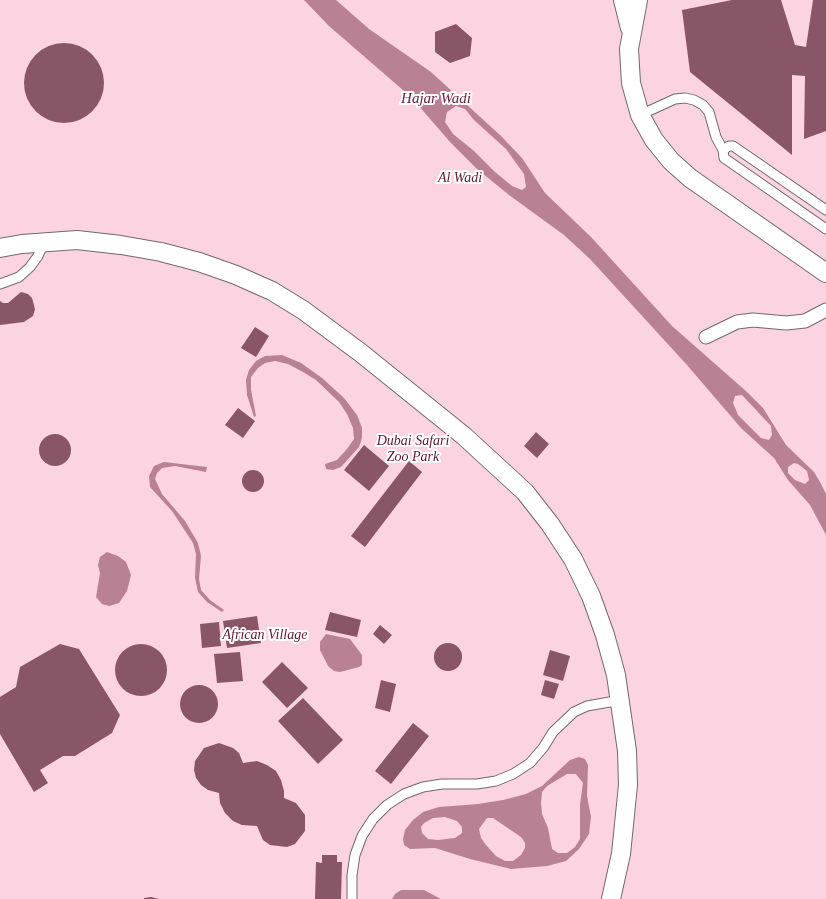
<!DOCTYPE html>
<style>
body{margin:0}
canvas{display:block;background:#f6ecef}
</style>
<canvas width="826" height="899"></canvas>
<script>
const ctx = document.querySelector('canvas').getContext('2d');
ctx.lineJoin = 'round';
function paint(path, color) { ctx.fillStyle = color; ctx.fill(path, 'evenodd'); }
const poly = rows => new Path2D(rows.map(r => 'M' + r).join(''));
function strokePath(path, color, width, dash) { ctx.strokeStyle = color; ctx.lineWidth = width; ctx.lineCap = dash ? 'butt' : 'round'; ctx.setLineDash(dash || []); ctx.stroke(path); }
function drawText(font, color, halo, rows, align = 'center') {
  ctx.font = font + ' Georgia,serif'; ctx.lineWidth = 4; ctx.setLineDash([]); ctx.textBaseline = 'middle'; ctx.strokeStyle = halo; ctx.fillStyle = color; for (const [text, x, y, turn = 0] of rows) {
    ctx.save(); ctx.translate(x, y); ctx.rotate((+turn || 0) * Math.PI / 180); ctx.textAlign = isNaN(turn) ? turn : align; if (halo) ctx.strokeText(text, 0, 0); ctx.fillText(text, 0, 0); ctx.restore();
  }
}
paint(poly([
 [0,0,826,0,826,899,0,899]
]), '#fcd3e0');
paint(poly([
 [304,0,336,0,369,29,431,72,501,136,522,158,545,193,591,237,672,326,747,392,763,408,786,445,814,472,820,482,826,494,826,535,810,505,788,480,774,458,741,428,687,365,590,259,564,235,509,195,476,168,451,143,411,97,329,26],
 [456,106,465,109,474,120,506,149,524,174,526,187,522,190,512,186,495,172,474,151,453,134,445,122,447,112],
 [742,395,771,426,772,435,769,440,761,438,738,415,733,403,735,396],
 [794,463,798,464,807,471,809,480,805,484,795,480,788,473,788,467],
 [282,355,301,363,322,378,344,398,357,415,362,428,362,438,359,447,341,467,333,470,326,469,325,464,337,460,347,449,354,439,353,428,347,414,339,402,316,380,303,372,288,364,275,361,265,363,258,368,251,377,251,390,256,416,254,417,247,395,246,380,249,370,256,361,265,356],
 [164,462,207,467,206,472,175,466,162,468,157,473,155,479,162,494,185,521,198,543,201,556,199,579,201,590,210,600,224,610,222,612,207,602,198,592,195,578,196,554,193,543,172,511,150,487,149,476,154,466],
 [107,552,118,556,126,562,131,575,127,591,119,603,109,606,102,604,96,597,100,573,98,565,100,557],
 [326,634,350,639,362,655,362,665,359,667,340,672,334,671,328,666,320,650,320,642],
 [579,757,585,759,588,765,587,796,591,817,589,834,579,849,566,861,547,866,511,869,470,859,435,848,410,849,404,845,403,839,405,830,413,820,423,812,439,807,478,804,503,800,526,794,542,786,570,760],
 [567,774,576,774,583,783,580,804,580,839,575,847,567,853,558,853,552,849,548,828,542,814,541,803,542,792,547,786],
 [445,817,457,821,462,827,462,833,455,838,438,840,428,839,422,833,421,827,424,823,433,818],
 [487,818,493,818,521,837,525,843,525,848,521,855,513,861,505,861,496,856,486,845,481,838,479,829],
 [401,890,424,890,441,899,392,899,395,894]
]), '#b88194');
paint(poly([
 [732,0,781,0,795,45,806,47,813,0,826,0,826,131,804,139,805,76,792,75,792,155,690,72,682,10],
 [456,24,472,38,470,56,450,63,435,52,435,32],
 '24 83a40 40 0 1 1 80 0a40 40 0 1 1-80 0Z',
 [21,292,28,294,32,298,35,309,33,316,24,322,0,325,0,301,3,303,8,303],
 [255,327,269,336,256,357,241,348],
 [238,408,255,421,243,438,225,425],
 [536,432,549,444,537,458,524,446],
 '39 450a16 16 0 1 1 32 0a16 16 0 1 1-32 0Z',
 [364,445,389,466,369,491,344,470],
 [409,461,422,472,365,547,351,536],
 '242 481a11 11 0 1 1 22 0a11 11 0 1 1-22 0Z',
 [330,612,361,620,357,637,325,630],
 [257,616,261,643,227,648,223,621],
 [219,622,221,646,202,648,200,624],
 [380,625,392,635,384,644,373,634],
 '434 657a14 14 0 1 1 28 0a14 14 0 1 1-28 0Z',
 '115 670a26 26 0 1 1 52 0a26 26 0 1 1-52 0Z',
 [60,644,79,649,120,715,112,733,75,756,63,756,40,770,48,783,34,792,0,734,0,697,16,687,20,667],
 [550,650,570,656,563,681,543,675],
 [240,652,243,681,217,683,214,654],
 [282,662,308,688,287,708,262,682],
 [381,680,396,684,390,712,375,708],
 [545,680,559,684,554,699,541,695],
 '180 704a19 19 0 1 1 38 0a19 19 0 1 1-38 0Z',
 [303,698,343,740,318,764,278,721],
 [413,723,429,736,391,784,375,771],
 [219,743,233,748,239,753,243,763,257,761,267,765,276,771,281,780,284,791,284,798,296,803,305,815,305,831,295,844,287,847,270,845,263,840,257,826,242,825,233,821,225,813,220,803,219,793,208,790,201,785,196,778,194,770,195,761,204,748],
 [322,855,337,855,337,862,342,862,341,899,315,899,316,862,322,863],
 [151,897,159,899,144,899,144,898]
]), '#895668');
const service = poly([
 [640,115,675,99,685,98,694,100,703,105,709,112,716,137,723,150],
 [826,210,733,146,729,146,723,150,724,158,727,160,826,229],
 [0,284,19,277,30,267,38,256,44,242],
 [352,899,352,875,355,855,362,836,373,819,387,805,404,794,423,787,442,784,477,784,496,781,513,774,530,763,543,748,553,732,574,712,587,706,621,700]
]);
const pedestrian = poly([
 [706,337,737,322,753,320,786,323,805,321,826,310]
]);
const minor = poly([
 [623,0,630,28],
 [638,0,629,49,631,83,640,115,654,140,671,161,690,178,826,273],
 [0,248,22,244,77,240,121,245,161,252,199,262,236,275,272,291,303,310,361,353,464,436,525,492,550,524,573,559,591,596,605,635,616,675,627,751,628,785,621,854,611,899]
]);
strokePath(service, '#71696b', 11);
strokePath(pedestrian, '#71696b', 15);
strokePath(minor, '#71696b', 20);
strokePath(service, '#fff', 9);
strokePath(pedestrian, '#fff', 13);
strokePath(minor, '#fff', 18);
drawText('italic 14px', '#5c1937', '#fff', [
 ["Al Wadi",460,178],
 ["Dubai Safari",413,441],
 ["Zoo Park",413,457],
 ["African Village",265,635]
]);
drawText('italic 15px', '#621f3c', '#fff', [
 ["Hajar Wadi",436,99]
]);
</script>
